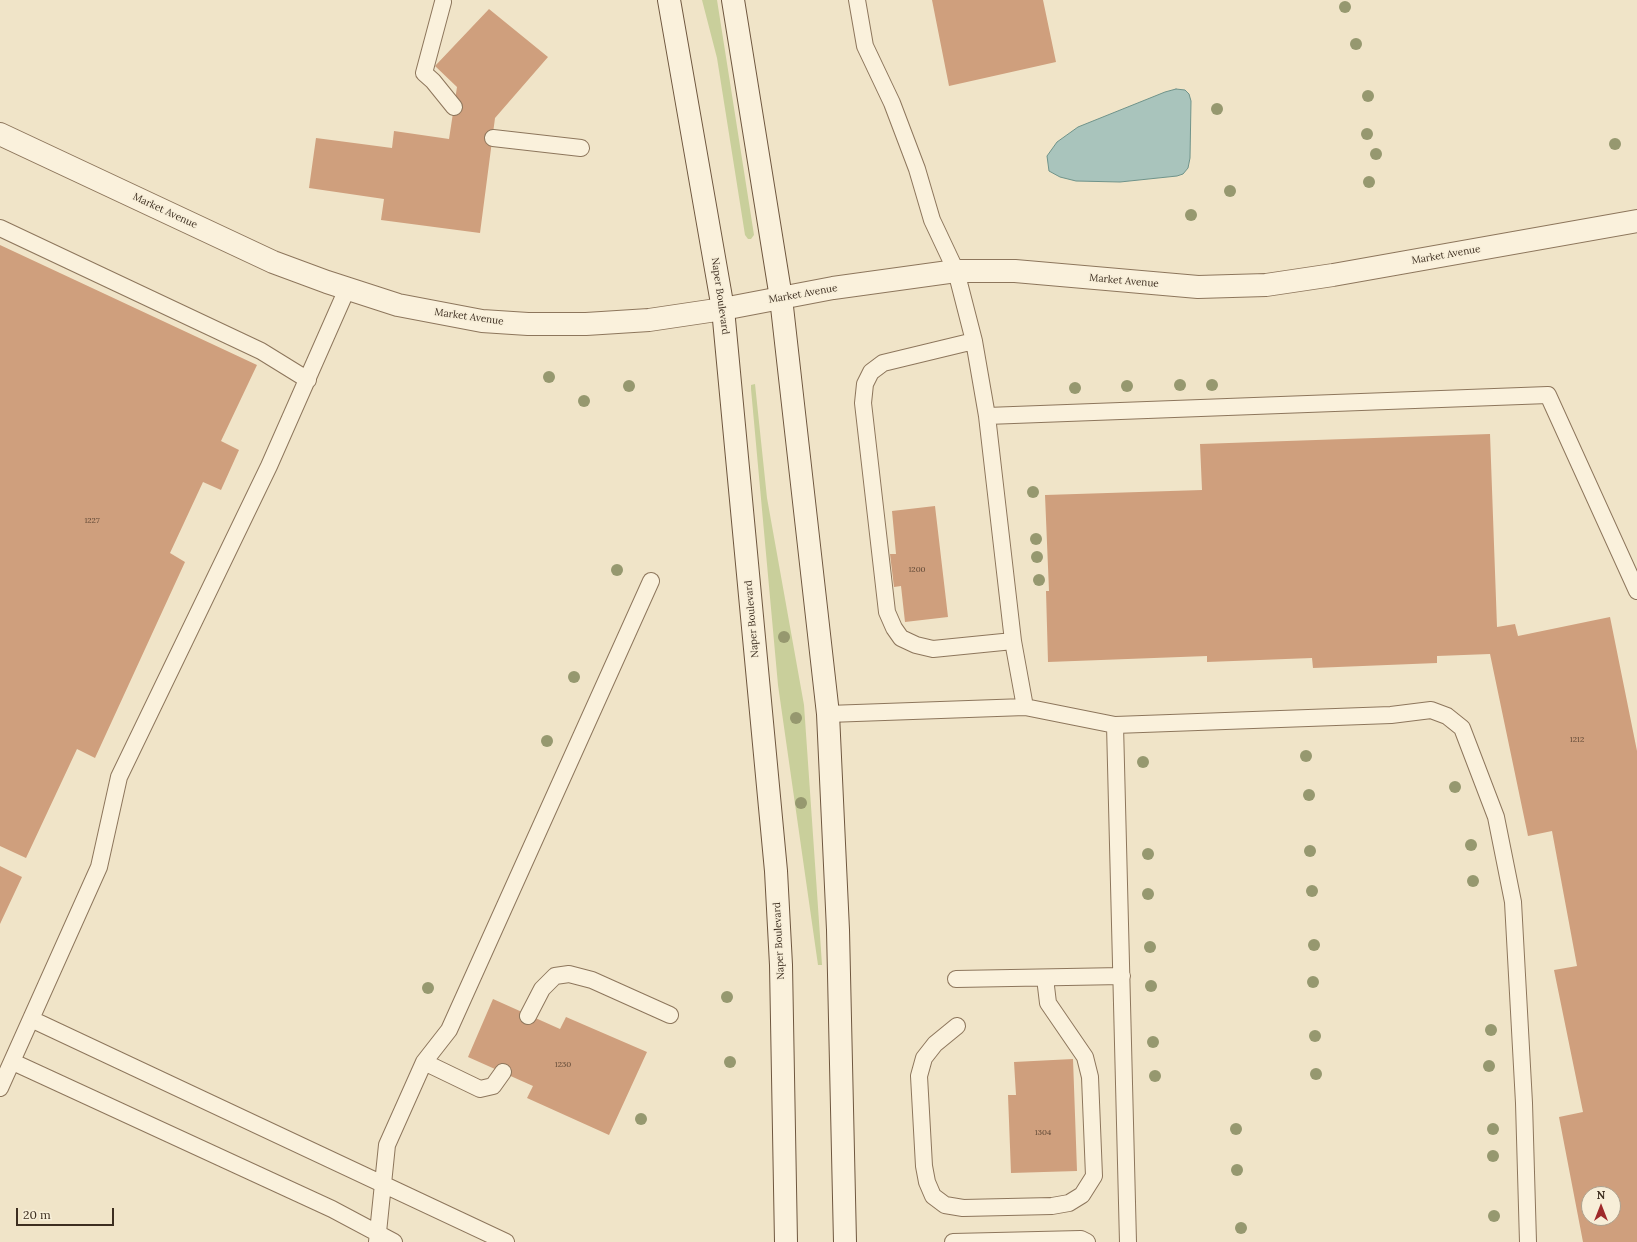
<!DOCTYPE html>
<style>
body{margin:0}
#map{position:relative;width:1637px;height:1242px;overflow:hidden;background:#f0e4c8;font-family:Lora,serif}
canvas{display:block}
.north{position:absolute;left:1581px;top:1186px;width:40px;height:40px;box-sizing:border-box;background:#f7eed8;border:1px solid #ada18e;border-radius:50%;rotate:0deg;font-size:11px;font-weight:700;line-height:16px;text-align:center;color:#3d2e20}
.north::after{content:'';display:block;margin:auto;width:14px;height:18px;background:#9e2a2b;clip-path:polygon(50% 0,100% 100%,50% 72%,0 100%)}
.scale{position:absolute;left:16px;top:1208px;width:98px;height:18px;box-sizing:border-box;border:2px solid #3d2e20;border-top:0;padding-left:5px;font-size:12px;line-height:14px;white-space:nowrap;color:#3d2e20;-webkit-text-stroke:3px #f7eed8;paint-order:stroke}
</style>
<div id="map">
<canvas width="1637" height="1242"></canvas>
<div class="north">N</div>
<div class="scale">20 m</div>
</div>
<script>
const ctx = document.querySelector('canvas').getContext('2d');
ctx.lineJoin = 'round';
function paint(path, color) { ctx.fillStyle = color; ctx.fill(path, 'evenodd'); }
const poly = rows => new Path2D(rows.map(r => 'M' + r).join(''));
function strokePath(path, color, width, dash) { ctx.strokeStyle = color; ctx.lineWidth = width; ctx.lineCap = dash ? 'butt' : 'round'; ctx.setLineDash(dash || []); ctx.stroke(path); }
function drawText(font, color, halo, rows, align = 'center') {
  ctx.font = font + ' Lora,serif'; ctx.lineWidth = 3; ctx.setLineDash([]); ctx.textBaseline = 'middle'; ctx.strokeStyle = halo; ctx.fillStyle = color; for (const [text, x, y, turn = 0] of rows) {
    ctx.save(); ctx.translate(x, y); ctx.rotate((+turn || 0) * Math.PI / 180); ctx.textAlign = isNaN(turn) ? turn : align; if (halo) ctx.strokeText(text, 0, 0); ctx.fillText(text, 0, 0); ctx.restore();
  }
}
paint(poly([
 [702,0,717,0,754,235,751,239,748,239,745,235,717,58],
 [755,384,767,498,804,705,822,965,818,965,778,685,751,389,751,385]
]), '#c9cf9b');
const water = poly([
 [1176,89,1185,90,1189,94,1191,101,1190,158,1188,168,1183,174,1177,176,1120,182,1076,181,1060,177,1049,171,1047,156,1057,142,1078,127,1165,92,1176,89]
]);
paint(water, '#a9c4bc');
strokePath(water, '#6f938a', 1);
paint(poly([
 [932,0,1043,0,1056,62,949,86],
 [489,9,548,57,495,118,480,233,381,220,384,199,309,188,316,138,392,148,394,131,449,139,457,87,435,66],
 [0,245,257,365,221,441,239,450,221,490,203,482,170,553,185,562,95,758,77,749,26,858,0,846],
 [1490,434,1497,627,1515,624,1518,636,1610,617,1637,751,1637,1242,1583,1242,1559,1117,1583,1112,1554,970,1577,966,1552,831,1528,836,1490,654,1437,656,1437,663,1313,668,1312,658,1207,662,1207,656,1048,662,1046,591,1049,591,1045,495,1202,490,1200,444],
 [1589,1194,1613,1194,1613,1218,1589,1218],
 [935,506,948,617,905,622,901,586,894,587,890,554,896,554,892,511],
 [0,866,22,877,0,924],
 [493,999,560,1029,566,1017,647,1052,609,1135,527,1098,533,1086,468,1057],
 [1073,1059,1077,1171,1011,1173,1008,1095,1016,1095,1014,1062]
]), '#cf9f7d');
const service = poly([
 [857,0,865,46,892,103,917,169,932,220,956,271,974,341,987,416,1013,641,1025,707],
 [443,2,424,73,433,81,454,107],
 [493,138,581,148],
 [0,228,261,351,308,380],
 [974,341,883,363,871,372,865,384,863,403,887,612,894,628,901,638,916,645,933,649,1013,641],
 [987,416,1548,395,1637,591],
 [828,714,1025,707,1115,725,1391,715,1431,710,1447,716,1462,728,1496,817,1513,902,1524,1103,1528,1242],
 [1115,725,1128,1242],
 [956,979,1122,976],
 [528,1016,542,989,555,976,569,974,592,980,670,1015],
 [31,1019,506,1242],
 [957,1026,935,1044,924,1058,919,1076,924,1166,927,1182,933,1196,945,1205,963,1208,1052,1206,1069,1203,1082,1195,1094,1176,1090,1077,1085,1057,1048,1003,1045,978],
 [13,1062,332,1209,394,1242],
 [424,1062,480,1089,493,1086,503,1072],
 [0,1088,99,867,119,777,269,466,347,289],
 [377,1242,387,1145,424,1062,449,1030,651,581],
 [953,1242,1081,1239,1087,1242]
]);
const minor = poly([
 [0,134,273,262,327,282,398,305,482,321,528,324,586,324,649,320,723,309,833,288,956,271,1015,271,1198,287,1266,285,1333,275,1637,221]
]);
const secondary = poly([
 [669,0,723,309,776,871,781,965,786,1242],
 [733,0,781,298,828,714,838,930,845,1242]
]);
strokePath(service, '#8d765c', 18);
strokePath(minor, '#8d765c', 24);
strokePath(secondary, '#6f573f', 24);
strokePath(service, '#faf1dc', 16);
strokePath(minor, '#faf1dc', 22);
strokePath(secondary, '#faf1dc', 22);
ctx.fillStyle = '#96986f';
for (const [x, y] of [
 [1345,7],
 [1356,44],
 [1368,96],
 [1217,109],
 [1367,134],
 [1615,144],
 [1376,154],
 [1369,182],
 [1230,191],
 [1191,215],
 [549,377],
 [1180,385],
 [1212,385],
 [629,386],
 [1127,386],
 [1075,388],
 [584,401],
 [1033,492],
 [1036,539],
 [1037,557],
 [617,570],
 [1039,580],
 [784,637],
 [574,677],
 [796,718],
 [547,741],
 [1306,756],
 [1143,762],
 [1455,787],
 [1309,795],
 [801,803],
 [1471,845],
 [1310,851],
 [1148,854],
 [1473,881],
 [1312,891],
 [1148,894],
 [1314,945],
 [1150,947],
 [1313,982],
 [1151,986],
 [428,988],
 [727,997],
 [1491,1030],
 [1315,1036],
 [1153,1042],
 [730,1062],
 [1489,1066],
 [1316,1074],
 [1155,1076],
 [641,1119],
 [1236,1129],
 [1493,1129],
 [1493,1156],
 [1237,1170],
 [1494,1216],
 [1241,1228]
]) { ctx.beginPath(); ctx.arc(x, y, 6, 0, 2 * Math.PI); ctx.fill(); }
drawText('8px', '#624a37', null, [
 ["1227",92,521],
 ["1200",917,570],
 ["1212",1577,740],
 ["1230",563,1065],
 ["1304",1043,1133]
]);
drawText('10px', '#3d2e20', '#f7eed8', [
 ["Market Avenue",165,211,25],
 ["Market Avenue",1446,255,-10],
 ["Market Avenue",1124,281,5],
 ["Market Avenue",803,294,-10],
 ["Naper Boulevard",720,296,82],
 ["Market Avenue",469,317,8],
 ["Naper Boulevard",752,619,-95],
 ["Naper Boulevard",779,941,-93]
]);
</script>
